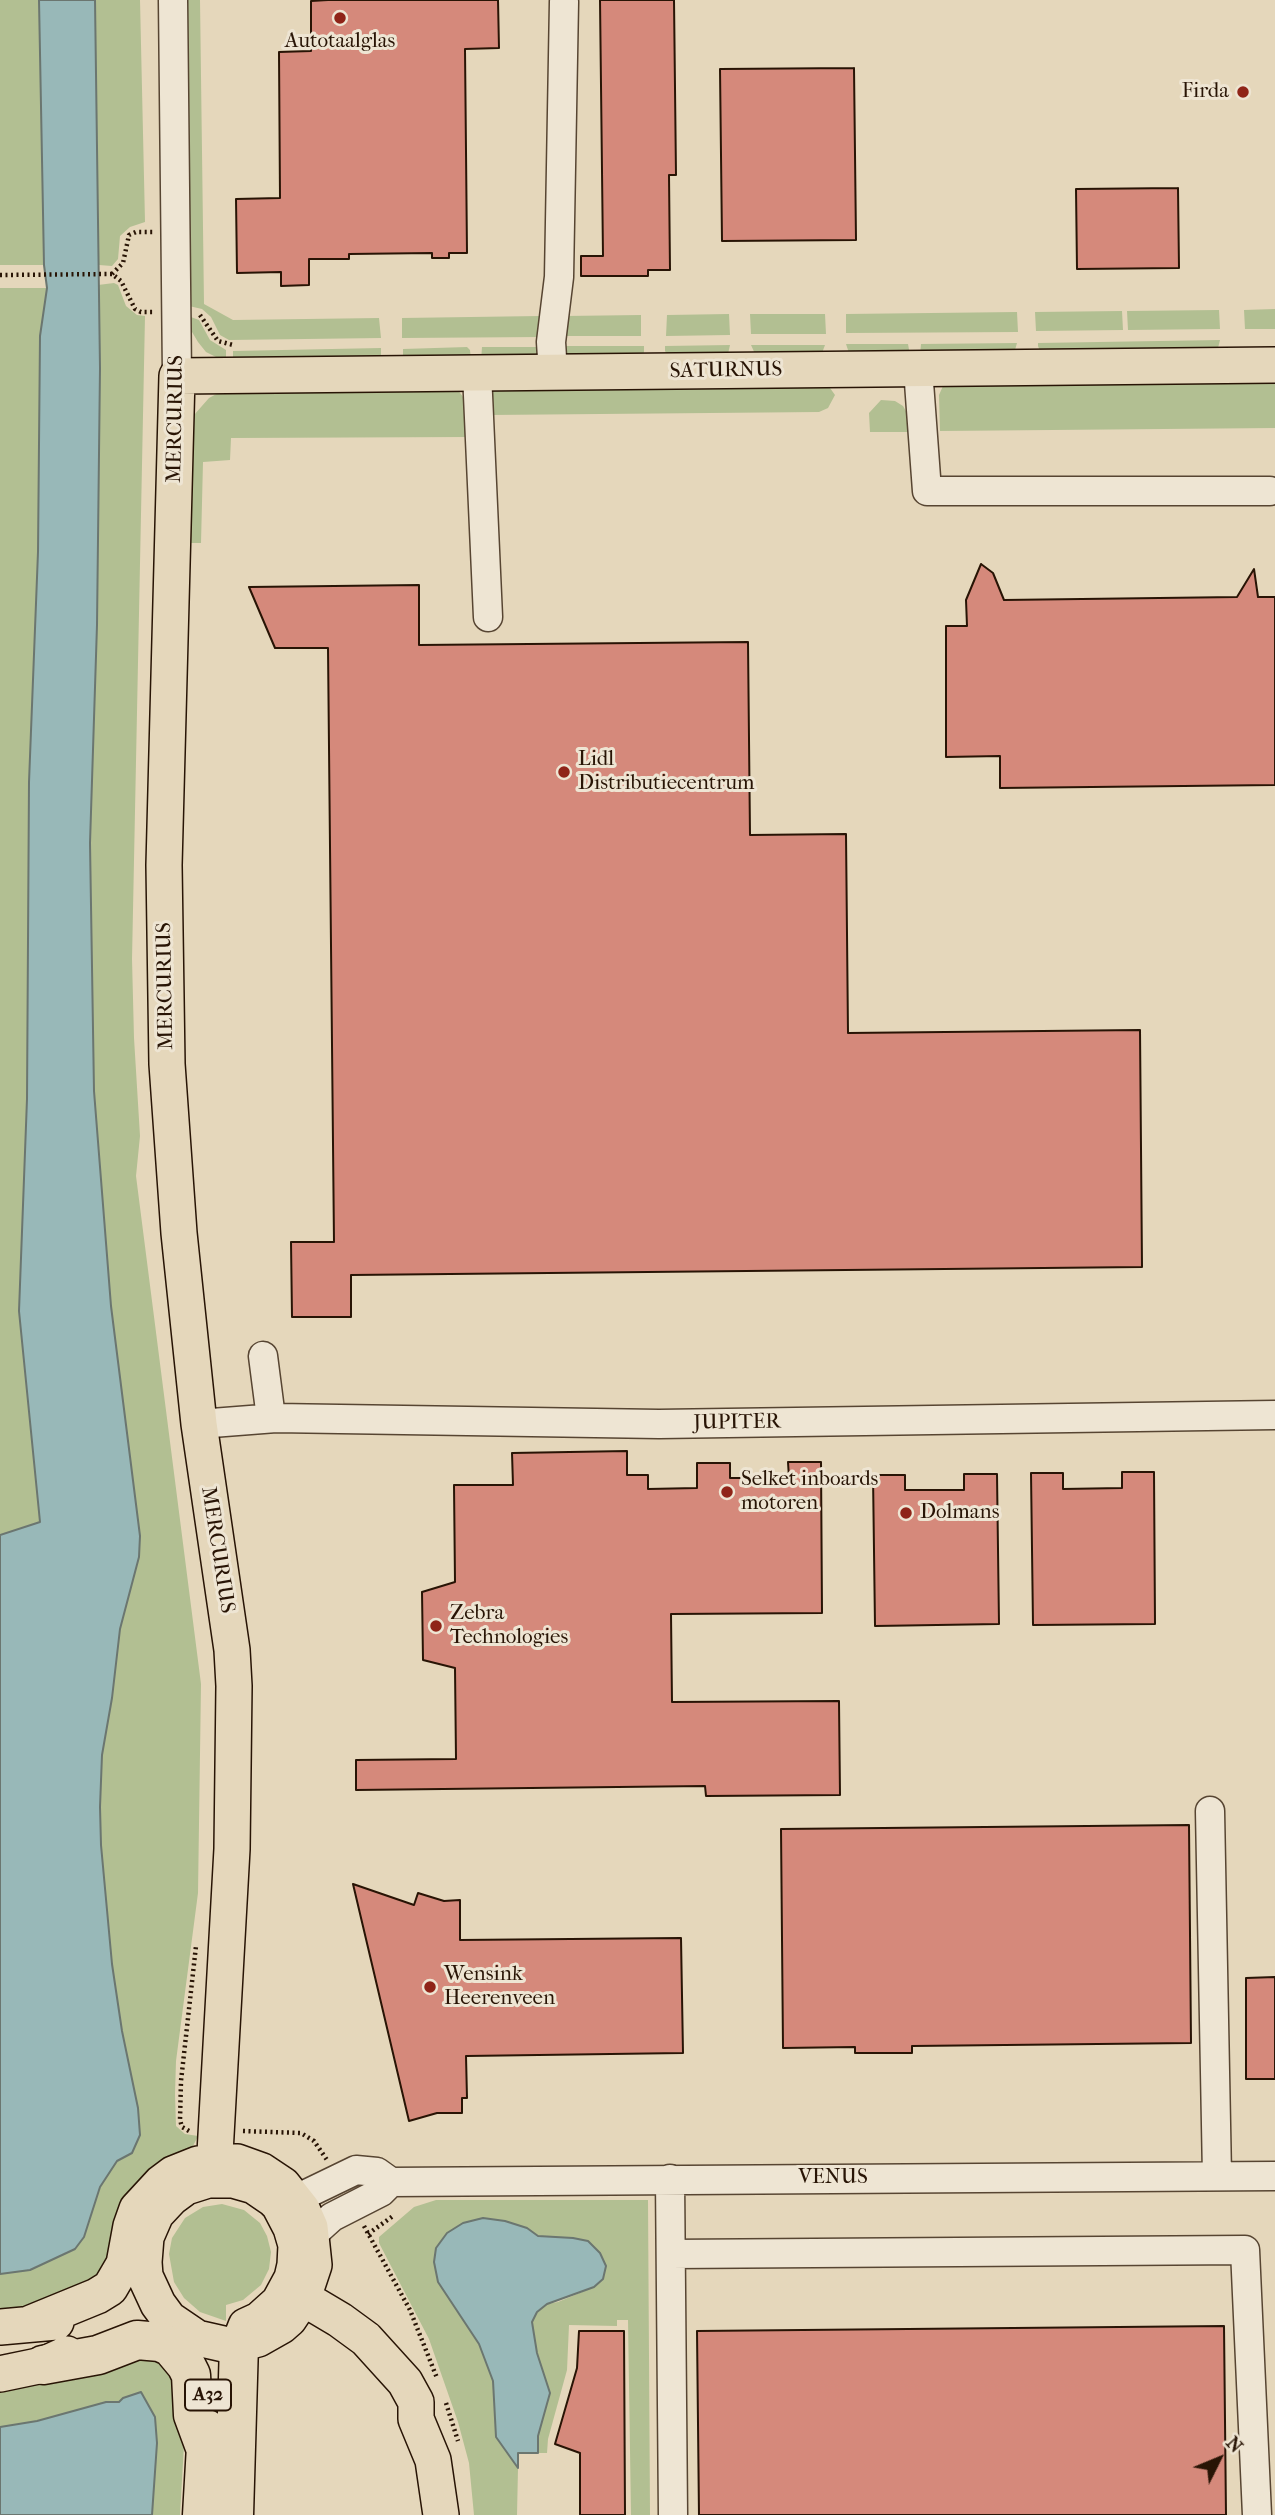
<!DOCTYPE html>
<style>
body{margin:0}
#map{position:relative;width:1275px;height:2515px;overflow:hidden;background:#e5d7bb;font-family:"IM FELL French Canon",serif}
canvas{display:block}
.north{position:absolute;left:1184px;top:2424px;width:70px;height:70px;-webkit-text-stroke:5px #eee5d3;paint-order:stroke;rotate:47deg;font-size:19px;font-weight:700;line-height:28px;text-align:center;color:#281405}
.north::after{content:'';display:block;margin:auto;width:24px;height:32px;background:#281405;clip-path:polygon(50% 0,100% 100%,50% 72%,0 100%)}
</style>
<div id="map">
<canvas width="1275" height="2515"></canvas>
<div class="north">N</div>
</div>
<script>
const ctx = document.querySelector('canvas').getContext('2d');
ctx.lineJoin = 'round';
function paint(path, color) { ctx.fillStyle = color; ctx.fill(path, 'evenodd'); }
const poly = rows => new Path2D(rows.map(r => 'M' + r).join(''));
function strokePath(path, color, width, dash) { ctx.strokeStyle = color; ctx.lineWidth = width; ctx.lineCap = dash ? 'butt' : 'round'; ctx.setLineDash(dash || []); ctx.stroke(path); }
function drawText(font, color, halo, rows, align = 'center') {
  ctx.font = font + ' "IM FELL French Canon",serif'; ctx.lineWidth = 6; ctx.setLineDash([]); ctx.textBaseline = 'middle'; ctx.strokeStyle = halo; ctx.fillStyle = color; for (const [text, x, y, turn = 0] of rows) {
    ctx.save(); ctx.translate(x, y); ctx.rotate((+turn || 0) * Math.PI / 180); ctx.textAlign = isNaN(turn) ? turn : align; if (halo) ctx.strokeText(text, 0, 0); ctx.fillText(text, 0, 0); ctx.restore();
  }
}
paint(poly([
 [0,0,39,0,44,265,0,265],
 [95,0,140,0,145,222,130,227,120,236,118,259,112,266,99,265],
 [184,0,200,0,204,304,233,320,379,318,381,338,229,340,220,335,211,317,202,309,189,306],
 [114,283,118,285,126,306,137,315,145,316,132,959,134,1038,140,1136,136,1176,201,1684,198,1893,176,2061,175,2094,176,2126,185,2134,198,2136,193,2146,107,2274,31,2307,0,2314,0,2274,30,2270,84,2237,100,2187,117,2161,132,2153,140,2135,138,2108,122,2031,112,1964,101,1845,100,1807,102,1755,112,1698,120,1629,139,1557,140,1536,111,1306,94,1091,90,843,97,625,100,368,98,285],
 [0,288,47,288,40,336,38,552,29,782,27,1099,19,1311,40,1522,0,1535],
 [1275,309,1275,329,1245,329,1244,310],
 [1219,310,1220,329,1128,330,1127,311],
 [1122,311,1123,330,1036,331,1035,312],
 [1017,312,1018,332,846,333,846,314],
 [729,314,730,335,666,336,667,315],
 [750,314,825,314,826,334,751,334],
 [641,315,641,336,564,336,565,316],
 [188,316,199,320,210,340,226,350,226,362,206,352,198,342,192,332],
 [540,316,541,337,402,338,402,318],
 [1220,340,1218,348,1040,351,1038,346,1038,343],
 [1017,343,1015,350,920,355,921,344],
 [846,344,908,344,910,355,849,353],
 [730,345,728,354,667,354,665,351,665,346],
 [751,345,825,345,822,353,756,356],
 [564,346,644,346,644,352,642,356,572,360,565,354],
 [467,347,470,350,471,360,405,359,403,356,403,349],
 [482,347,541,347,540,355,481,361],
 [381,348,381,358,233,363,233,351],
 [1275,377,1275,428,940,431,939,395,943,386,950,382],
 [823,385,830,388,835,395,828,408,819,412,490,415,489,394,493,390],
 [458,390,463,397,465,405,466,437,231,438,230,460,203,462,201,543,189,543,188,431,194,415,209,398,222,391],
 [881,400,895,401,903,406,907,413,908,432,870,432,869,413],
 [436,2200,648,2200,650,2515,631,2515,628,2320,617,2320,617,2326,569,2325,567,2370,548,2439,547,2453,538,2453,538,2436,550,2393,537,2353,532,2322,537,2312,547,2304,558,2302,594,2287,560,2238,538,2236,527,2228,505,2221,483,2218,438,2282,479,2344,493,2381,496,2437,518,2468,517,2515,474,2515,469,2463,458,2422,429,2339,379,2243,379,2237,414,2207],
 [222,2204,244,2210,260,2223,267,2236,271,2252,269,2269,261,2285,243,2300,226,2305,226,2321,200,2312,184,2298,174,2282,169,2254,172,2238,185,2218,203,2207],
 [162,2355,186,2410,180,2515,152,2515,157,2443,155,2417,119,2403,106,2402,37,2421,0,2427,0,2387]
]), '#b2bf92');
const water = poly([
 [39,0,95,0,100,368,97,625,90,843,94,1091,111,1306,140,1536,139,1557,120,1629,112,1698,102,1755,100,1807,101,1845,112,1964,122,2031,138,2108,140,2135,132,2153,117,2161,100,2187,84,2237,75,2249,30,2270,0,2274,0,1535,40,1522,19,1311,27,1099,29,782,38,552,40,336,47,288,44,265,39,0],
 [483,2218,505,2221,527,2228,538,2236,573,2238,588,2241,600,2253,606,2266,603,2279,594,2287,547,2304,537,2312,532,2322,537,2353,550,2393,538,2436,538,2453,518,2453,518,2468,496,2437,493,2381,479,2344,438,2282,434,2262,436,2248,447,2233,463,2223,483,2218],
 [141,2392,155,2417,157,2443,152,2515,0,2515,0,2427,37,2421,106,2402,119,2402,123,2398,141,2392]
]);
paint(water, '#98b8b8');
strokePath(water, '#6b7670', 2);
const building = poly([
 [328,0,498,0,499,48,465,49,467,253,449,253,449,258,432,258,432,253,349,254,349,259,309,259,309,285,281,286,281,272,237,273,236,199,280,198,279,52,311,51,311,1,328,0],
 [600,0,674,0,676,175,669,175,670,270,648,270,648,276,581,276,581,256,603,256,600,0],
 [854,68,856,240,722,241,720,69,854,68],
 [1178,188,1179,268,1077,269,1076,189,1178,188],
 [981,564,993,573,1004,600,1237,597,1254,569,1258,597,1275,597,1275,785,1000,788,1000,756,946,757,946,626,967,626,966,600,981,564],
 [419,585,419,645,748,642,750,835,846,834,848,1033,1140,1030,1142,1267,351,1275,351,1317,292,1317,291,1242,334,1242,328,648,275,648,249,587,419,585],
 [627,1451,627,1475,648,1475,648,1489,697,1488,697,1463,730,1463,730,1478,789,1478,788,1462,821,1462,822,1613,671,1614,672,1702,839,1701,840,1795,706,1796,705,1786,356,1790,356,1760,456,1759,455,1668,423,1660,422,1592,455,1582,454,1485,513,1485,512,1453,627,1451],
 [1122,1472,1154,1472,1155,1624,1033,1625,1031,1473,1063,1473,1063,1489,1122,1488,1122,1472],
 [964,1474,997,1474,999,1624,875,1626,873,1475,905,1475,905,1490,964,1490,964,1474],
 [1189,1825,1191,2043,912,2046,912,2053,855,2053,855,2047,783,2048,781,1829,1189,1825],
 [353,1884,414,1905,418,1893,444,1901,460,1900,460,1940,681,1938,683,2053,466,2056,467,2098,462,2098,462,2113,437,2113,409,2121,353,1884],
 [1275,1977,1275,2079,1246,2079,1246,1978,1275,1977],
 [1224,2326,1226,2515,699,2515,697,2331,1224,2326],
 [579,2331,624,2331,625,2515,580,2515,580,2453,555,2444,577,2368,579,2331]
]);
paint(building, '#d5897b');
strokePath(building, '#281405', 2);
const minor = poly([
 [173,0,177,376],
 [918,369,927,491,1270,491],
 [477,373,488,617],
 [553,373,551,342,559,277,564,2],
 [263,1356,271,1418],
 [199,1424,276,1418,659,1424,1275,1415],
 [1210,1811,1217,2176],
 [670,2179,673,2515],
 [296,2199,356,2170,377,2172,391,2182,1275,2176],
 [312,2235,332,2217,381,2192,391,2182],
 [671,2254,1245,2250,1257,2515]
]);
const major = poly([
 [195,2183,205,2172,215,2153,232,1849,234,1686,232,1650,199,1424,179,1233,167,1064,164,865,177,376,1275,365],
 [292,2278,303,2298,340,2320,366,2339,405,2382,416,2402,416,2419,433,2460,441,2515],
 [31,2323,97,2296,110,2288,124,2264,131,2226,137,2209,161,2183,173,2174,198,2164,217,2161,237,2162,262,2171,283,2185,302,2209,310,2227,314,2265,303,2298,289,2319,281,2326,258,2339,239,2344,228,2345,197,2338,169,2319,158,2304,145,2276,144,2262,146,2237,156,2214,171,2198,186,2187,208,2180,233,2180,254,2186,273,2199,279,2205,291,2228,296,2245,295,2265,292,2278,279,2302,259,2320,246,2326,239,2344],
 [0,2327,56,2322],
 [0,2374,43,2365,67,2354]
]);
const highway = poly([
 [43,2365,98,2355,137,2340,160,2342,171,2347,186,2365,191,2375,193,2415,207,2453],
 [202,2515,207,2429],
 [234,2515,239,2344]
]);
strokePath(minor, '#574532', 31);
strokePath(major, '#281405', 38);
strokePath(highway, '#281405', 41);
strokePath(poly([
 [112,274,123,263,129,235,136,232,153,232],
 [0,275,112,274,121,281,135,309,141,312,154,312],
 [200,315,218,341,233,345],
 [189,2131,182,2127,180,2120,181,2081,196,1946],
 [243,2131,301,2133,314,2141,327,2160],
 [364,2226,410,2310,437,2378],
 [368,2234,393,2216],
 [446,2403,458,2441]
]), '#281405', 4.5, [2, 3.5]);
strokePath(minor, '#eee5d3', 28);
strokePath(major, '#e5d7bb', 35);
strokePath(highway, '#e5d7bb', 38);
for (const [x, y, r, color] of [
 [340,18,7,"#8f2418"],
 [1243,92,7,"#8f2418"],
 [564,772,7,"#8f2418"],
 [727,1492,7,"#8f2418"],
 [906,1513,7,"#8f2418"],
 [436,1626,7,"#8f2418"],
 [430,1987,7,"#8f2418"]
]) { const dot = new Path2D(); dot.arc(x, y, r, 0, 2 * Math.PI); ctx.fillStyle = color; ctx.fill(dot); strokePath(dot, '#eee5d3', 2.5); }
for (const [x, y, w] of [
 [208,2395,46]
]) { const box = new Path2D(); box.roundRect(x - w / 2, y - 15.5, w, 31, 5); ctx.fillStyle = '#eee5d3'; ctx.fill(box); strokePath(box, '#281405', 2); }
drawText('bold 19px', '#281405', null, [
 ["A32",208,2395]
]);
drawText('21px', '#281405', '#eee5d3', [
 ["Autotaalglas",340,42,"center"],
 ["Firda",1229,92,"right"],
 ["Lidl",578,760],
 ["Distributiecentrum",578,784],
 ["Selket inboards",741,1480],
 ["motoren",741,1504],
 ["Dolmans",920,1513],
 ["Zebra",450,1614],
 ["Technologies",450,1638],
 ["Wensink",444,1975],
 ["Heerenveen",444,1999]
], 'left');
drawText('21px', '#281405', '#eee5d3', [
 ["SATURNUS",726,371,-1],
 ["MERCURIUS",176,419,-89],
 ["MERCURIUS",166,986,-91],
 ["JUPITER",737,1423,-1],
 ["MERCURIUS",217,1550,81],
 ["VENUS",833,2178]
]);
</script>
